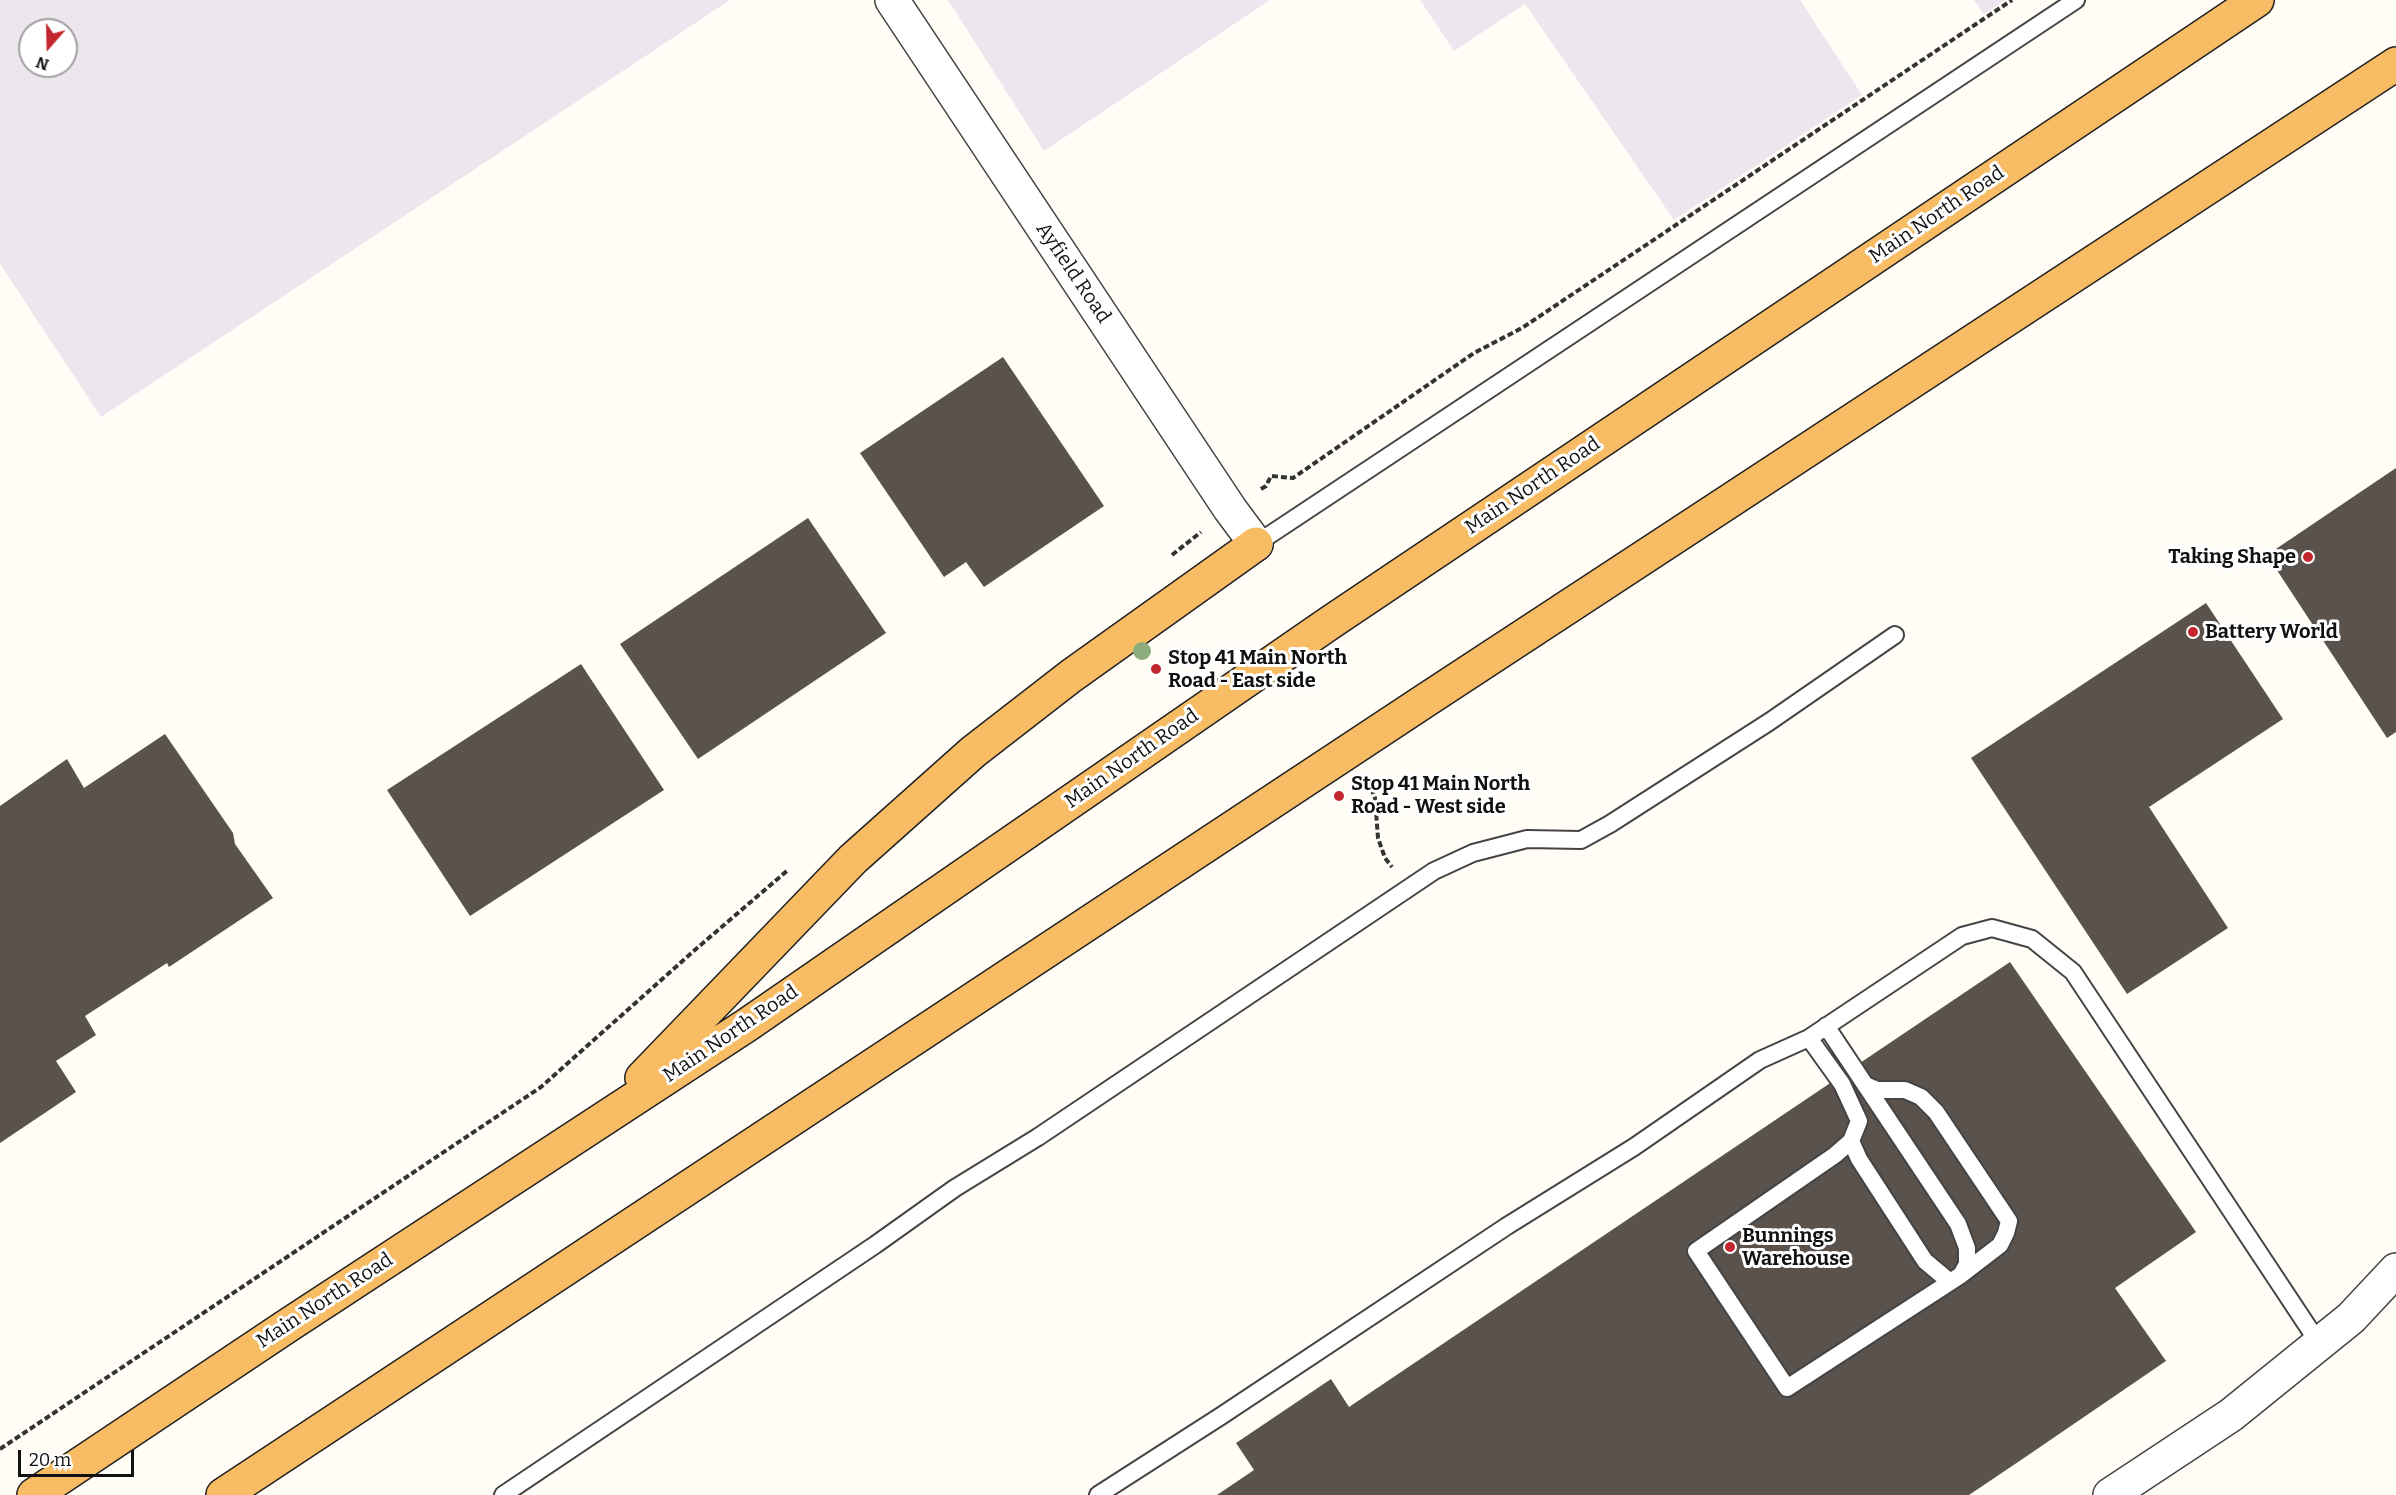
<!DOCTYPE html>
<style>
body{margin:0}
#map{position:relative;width:2396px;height:1495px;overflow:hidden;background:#fffdf5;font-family:Bitter,serif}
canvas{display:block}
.north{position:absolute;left:18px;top:18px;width:60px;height:60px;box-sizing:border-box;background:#fff;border:2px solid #a0a0a0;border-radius:50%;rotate:200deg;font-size:16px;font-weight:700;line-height:24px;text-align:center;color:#111}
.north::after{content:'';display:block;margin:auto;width:21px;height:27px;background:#c4262e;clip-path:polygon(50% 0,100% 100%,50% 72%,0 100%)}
.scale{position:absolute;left:18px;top:1450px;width:116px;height:27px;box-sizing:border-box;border:3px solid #111;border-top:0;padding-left:8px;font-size:18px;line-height:21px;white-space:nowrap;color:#111;-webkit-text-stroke:4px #fff;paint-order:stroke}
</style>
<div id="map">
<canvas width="2396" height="1495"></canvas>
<div class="north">N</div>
<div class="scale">20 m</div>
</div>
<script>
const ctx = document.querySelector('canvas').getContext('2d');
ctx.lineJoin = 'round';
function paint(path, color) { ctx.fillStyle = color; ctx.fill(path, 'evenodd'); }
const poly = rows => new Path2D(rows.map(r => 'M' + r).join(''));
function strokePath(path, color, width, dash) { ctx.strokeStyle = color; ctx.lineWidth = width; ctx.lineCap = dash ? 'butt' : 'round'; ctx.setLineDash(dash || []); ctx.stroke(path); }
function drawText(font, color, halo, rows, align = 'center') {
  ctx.font = font + ' Bitter,serif'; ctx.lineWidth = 6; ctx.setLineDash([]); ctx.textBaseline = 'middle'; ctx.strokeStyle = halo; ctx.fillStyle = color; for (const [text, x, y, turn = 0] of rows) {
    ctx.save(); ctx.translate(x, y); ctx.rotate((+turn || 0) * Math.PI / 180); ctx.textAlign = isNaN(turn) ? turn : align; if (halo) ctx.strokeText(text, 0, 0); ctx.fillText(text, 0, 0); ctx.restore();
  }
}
paint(poly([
 [0,0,730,0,101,417,0,264],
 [30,30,66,30,66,66,30,66],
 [948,0,1270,0,1044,151],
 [1420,0,1800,0,1862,95,1674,220,1525,4,1454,51],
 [1974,0,2005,0,1984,14]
]), '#eee6ef');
paint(poly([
 [1003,357,1104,506,984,587,966,562,944,577,860,453],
 [2396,468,2396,732,2387,738,2267,555],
 [808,518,886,633,698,759,620,644],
 [2206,603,2283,719,2149,807,2228,928,2127,994,1971,758],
 [581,664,664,790,470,916,387,790],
 [165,734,233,833,235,844,273,898,169,967,167,963,85,1016,96,1035,56,1061,76,1092,0,1143,0,806,67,759,84,788],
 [2010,962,2196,1232,2115,1288,2166,1361,2021,1460,1969,1495,1217,1495,1254,1470,1236,1443,1331,1379,1349,1407]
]), '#5a524d');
const service = poly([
 [1256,544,2076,0],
 [1809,1038,1842,1084,1859,1121,1851,1141,1835,1155,1696,1251,1787,1388,1961,1275,1967,1264,1967,1248,1958,1224,1826,1026],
 [1865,1085,1877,1090,1905,1090,1921,1097,1936,1112,2009,1221,2006,1233,2000,1245,1961,1275],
 [1851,1141,1859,1159,1925,1261,1950,1282],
 [503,1495,875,1245,955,1188,1038,1137,1434,871,1473,853,1527,839,1581,840,1610,824,1769,722,1895,635],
 [1098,1495,1221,1416,1507,1226,1634,1147,1760,1060,1809,1038,1962,936,1992,928,2032,939,2073,972,2320,1345]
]);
const minor = poly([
 [892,0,1230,509,1256,544],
 [2110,1495,2231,1415,2351,1318,2396,1270]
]);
const trunk = poly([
 [642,1078,853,859,973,752,1071,676,1256,544],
 [34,1495,287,1326,747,1025,1331,622,2257,0],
 [223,1495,1426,700,2396,64]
]);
strokePath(service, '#444', 20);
strokePath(minor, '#444', 36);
strokePath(trunk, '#222', 36);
strokePath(poly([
 [1261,489,1266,486,1271,476,1293,478,1474,353,1522,328,2012,0],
 [1172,555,1201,532],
 [1368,780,1375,798,1378,838,1385,858,1392,867],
 [0,1449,541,1087,696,949,788,870]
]), '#333', 4, [6, 3]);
strokePath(service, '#fff', 16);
strokePath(minor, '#fff', 33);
strokePath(trunk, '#f7bc64', 33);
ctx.fillStyle = '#8dad7f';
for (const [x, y] of [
 [1142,651]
]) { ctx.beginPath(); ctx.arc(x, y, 9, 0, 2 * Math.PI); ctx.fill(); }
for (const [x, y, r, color] of [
 [2308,557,6,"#c4262e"],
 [2193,632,6,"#c4262e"],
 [1156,669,6,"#c4262e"],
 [1339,796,6,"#c4262e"],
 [1730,1247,6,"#c4262e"]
]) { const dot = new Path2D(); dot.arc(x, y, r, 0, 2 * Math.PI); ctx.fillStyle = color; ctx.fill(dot); strokePath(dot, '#fff', 2); }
drawText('20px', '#111', '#fff', [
 ["Main North Road",1937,215,-34],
 ["Ayfield Road",1073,273,56],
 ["Main North Road",1533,486,-34],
 ["Main North Road",1132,759,-35],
 ["Main North Road",731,1034,-34],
 ["Main North Road",325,1301,-33]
]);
drawText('bold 20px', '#111', '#fff', [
 ["Taking Shape",2296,557,"right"],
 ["Battery World",2205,632],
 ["Stop 41 Main North",1168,658],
 ["Road - East side",1168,681],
 ["Stop 41 Main North",1351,784],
 ["Road - West side",1351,807],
 ["Bunnings",1742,1236],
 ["Warehouse",1742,1259]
], 'left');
</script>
